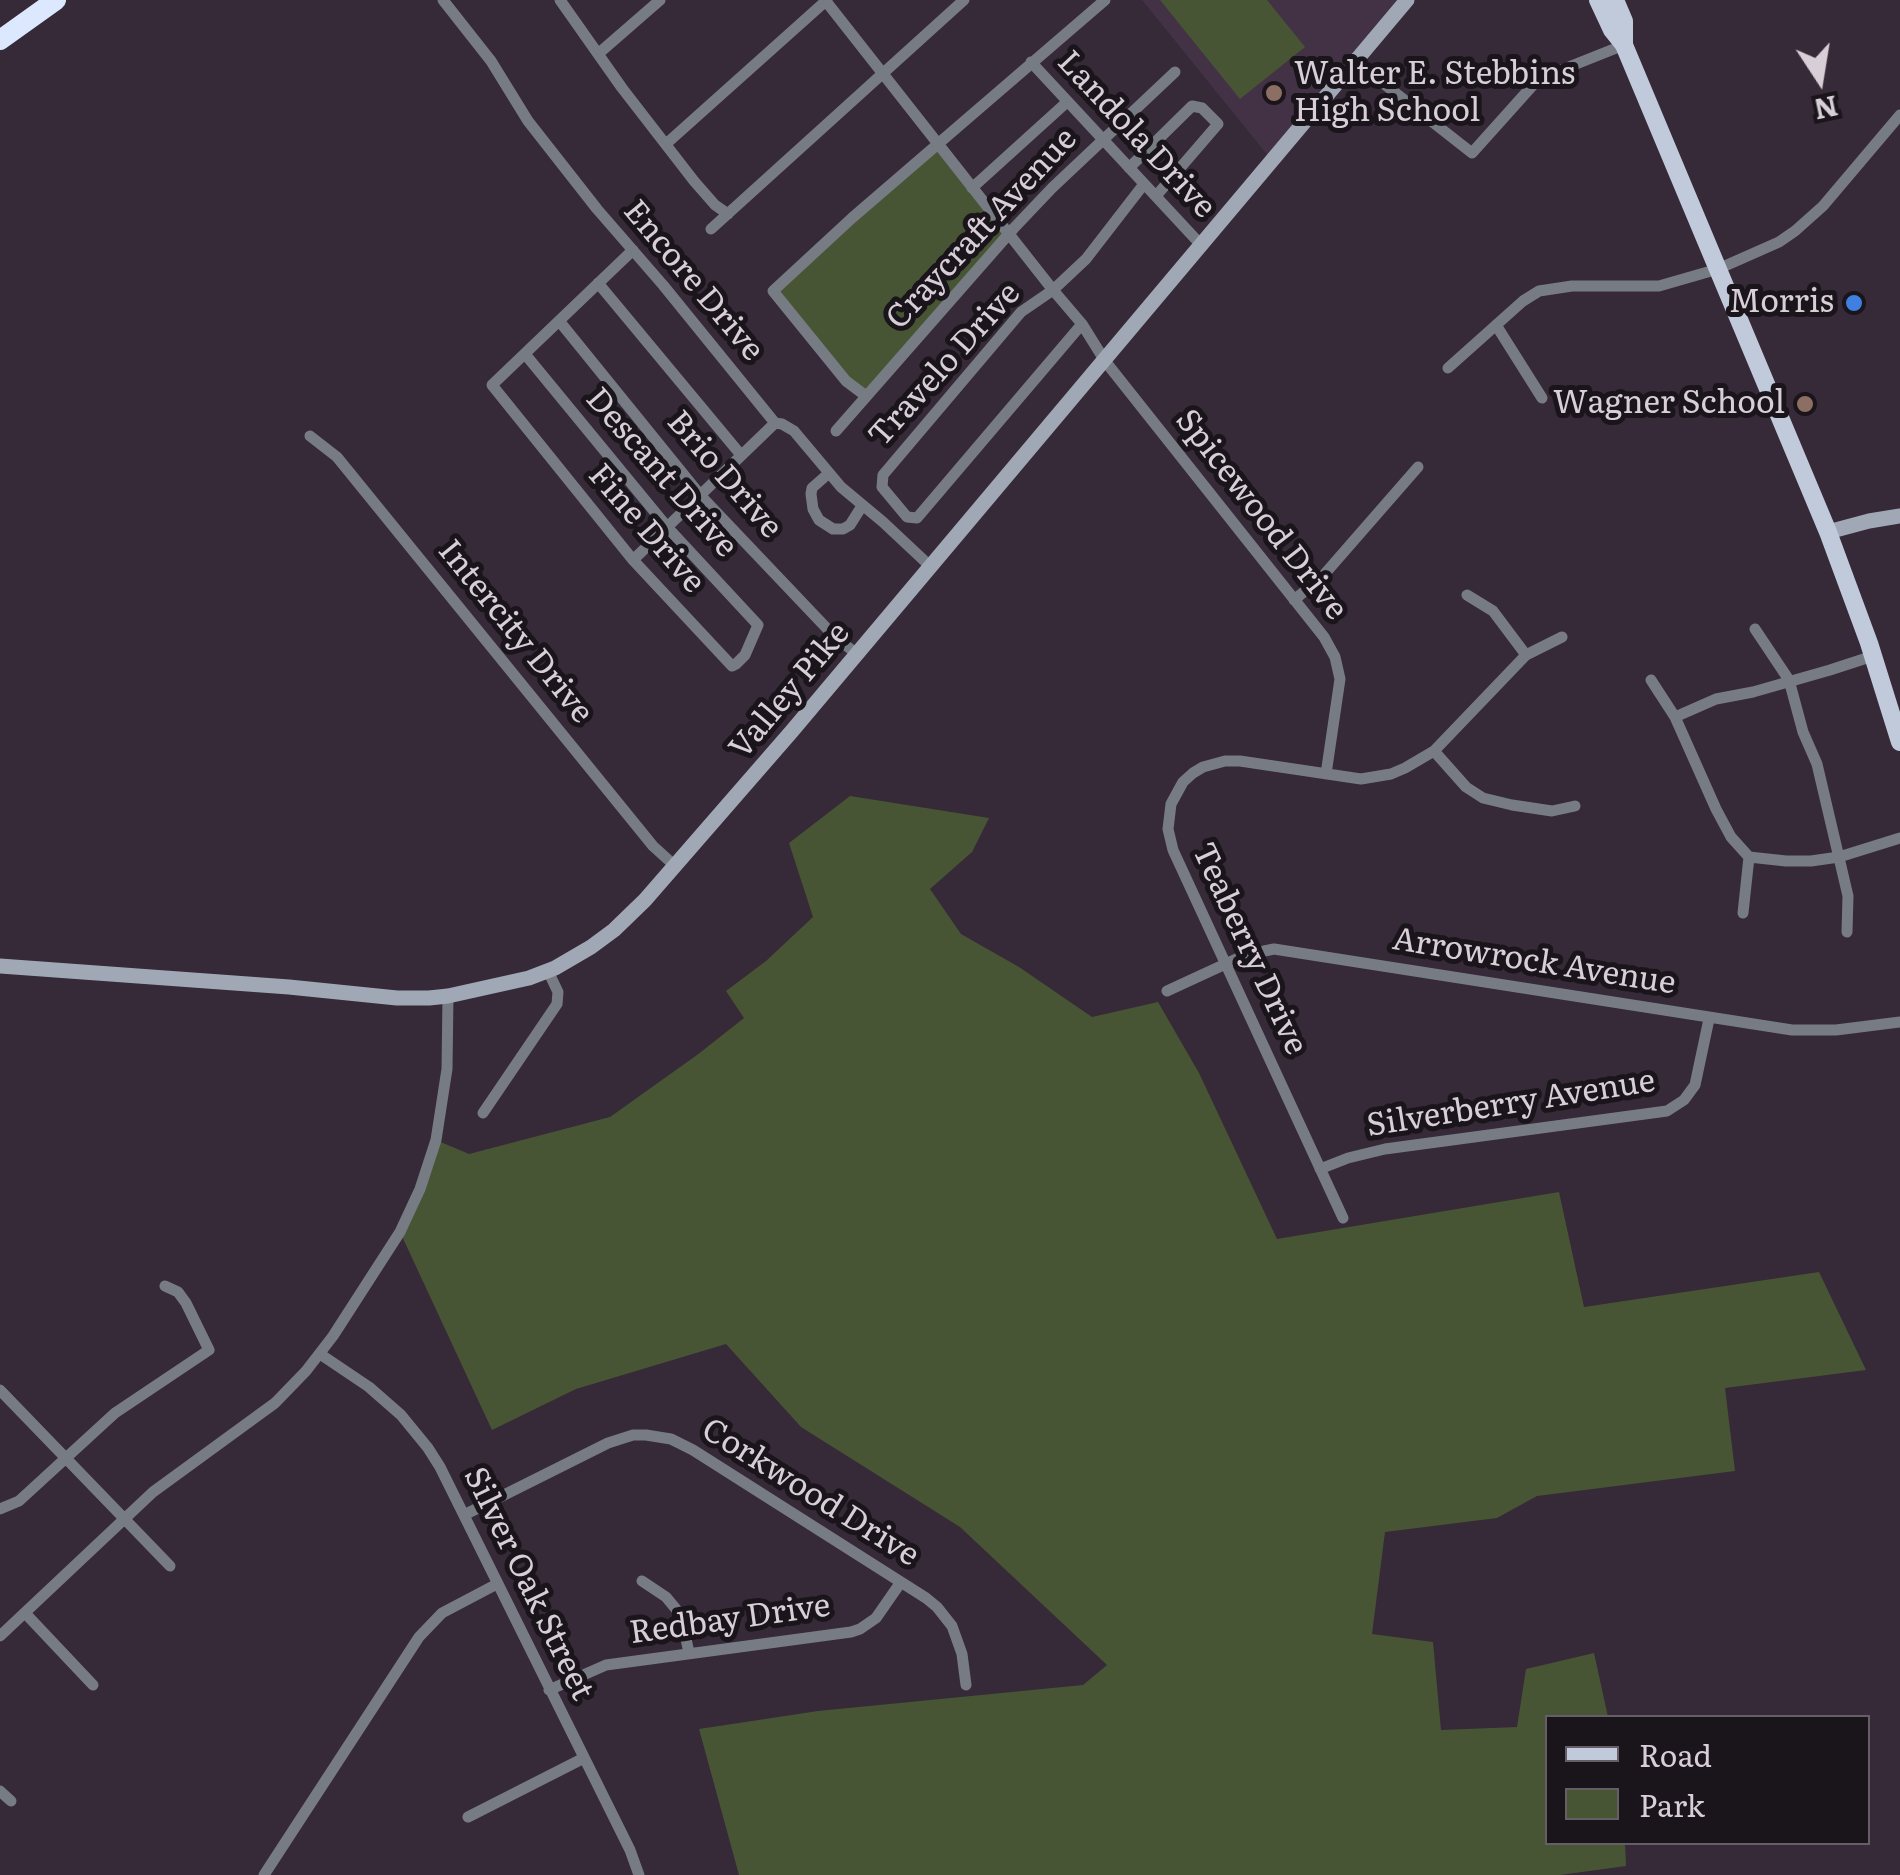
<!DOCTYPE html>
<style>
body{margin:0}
#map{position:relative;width:1900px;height:1875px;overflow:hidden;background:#362938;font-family:Literata,serif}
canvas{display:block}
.legend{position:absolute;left:1545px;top:1715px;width:325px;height:130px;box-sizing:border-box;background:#1a141b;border:2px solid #665e67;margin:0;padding:12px 18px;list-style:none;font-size:30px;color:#d7ced8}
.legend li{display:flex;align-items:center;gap:20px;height:50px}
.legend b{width:50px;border:2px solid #665e67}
.north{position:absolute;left:1770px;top:30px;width:100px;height:100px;-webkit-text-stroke:8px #1a141b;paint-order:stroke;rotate:168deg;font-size:28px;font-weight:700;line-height:40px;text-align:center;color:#d7ced8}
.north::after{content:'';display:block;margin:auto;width:35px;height:45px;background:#d7ced8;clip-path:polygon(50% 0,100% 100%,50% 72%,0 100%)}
</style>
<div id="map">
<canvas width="1900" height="1875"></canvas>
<ul class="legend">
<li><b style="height:12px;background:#c0cadb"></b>Road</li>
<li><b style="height:28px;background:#485534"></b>Park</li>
</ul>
<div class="north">N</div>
</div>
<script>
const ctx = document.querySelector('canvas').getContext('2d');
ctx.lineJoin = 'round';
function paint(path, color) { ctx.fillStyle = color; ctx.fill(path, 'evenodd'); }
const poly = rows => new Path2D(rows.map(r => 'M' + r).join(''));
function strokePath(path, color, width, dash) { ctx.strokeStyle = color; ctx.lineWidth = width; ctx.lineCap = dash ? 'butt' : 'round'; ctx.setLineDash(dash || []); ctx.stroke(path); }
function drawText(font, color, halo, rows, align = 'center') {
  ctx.font = font + ' Literata,serif'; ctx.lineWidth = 10; ctx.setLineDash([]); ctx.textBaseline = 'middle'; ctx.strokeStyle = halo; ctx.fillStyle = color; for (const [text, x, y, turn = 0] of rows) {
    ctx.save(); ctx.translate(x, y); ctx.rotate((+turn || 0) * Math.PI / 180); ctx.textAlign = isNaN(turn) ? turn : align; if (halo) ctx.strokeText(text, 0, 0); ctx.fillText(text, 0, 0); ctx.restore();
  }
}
paint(poly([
 [1142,0,1407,0,1273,162]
]), '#433145');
paint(poly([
 [1160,0,1267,0,1305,47,1240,99],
 [938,145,1009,235,866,396,773,291],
 [850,796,989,818,972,852,930,889,961,934,1019,967,1092,1017,1158,1002,1199,1073,1277,1239,1559,1192,1584,1307,1819,1272,1866,1370,1725,1388,1735,1471,1537,1496,1497,1518,1385,1532,1372,1634,1433,1642,1441,1730,1517,1727,1526,1669,1594,1653,1608,1717,1548,1718,1548,1842,1625,1843,1626,1866,1560,1875,739,1875,699,1729,818,1711,1083,1685,1107,1665,960,1527,801,1427,726,1344,576,1389,492,1430,400,1232,436,1140,469,1154,610,1117,697,1055,744,1018,726,991,766,961,813,917,789,843]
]), '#485534');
strokePath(poly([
 [443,0,491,61,528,121,597,209,663,285,775,423,782,424,794,431,841,487,883,522,931,567],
 [560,0,622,88,694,181,715,205,728,214],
 [825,0,1053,290,1082,324,1105,361,1324,637,1335,657,1340,679,1326,774],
 [598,54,660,0],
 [1031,62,1202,246],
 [1356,62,1472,153,1533,85,1546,76,1624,45],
 [666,144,827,0],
 [1129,168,1192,106,1202,108,1218,124,1156,196],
 [972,188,1067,102],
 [711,229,964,0],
 [598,283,741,455],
 [560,322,701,496,835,637,857,654],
 [1082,324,917,518,907,517,882,487,883,475,1021,312,1053,290,1086,259,1144,184],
 [1496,325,1542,398],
 [525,354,668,528,758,625,745,655,736,664,732,666,633,560,492,385,633,250],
 [1448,368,1523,301,1539,291,1572,286,1659,286,1718,269,1779,242,1795,231,1823,206,1900,115],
 [866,396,846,381,773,291,852,218,1105,0],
 [836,431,1014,228,1052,188,1175,72],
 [310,436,337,457,653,846,675,866],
 [829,473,812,488,811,494,813,509,819,520,833,529,843,529,850,525,862,506],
 [633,560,775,423],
 [1467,595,1493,611,1526,655],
 [1294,600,1322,577,1418,467],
 [1755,629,1789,680,1803,732,1817,764,1848,896,1847,932],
 [1651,680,1675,717,1716,809,1731,837,1749,857,1743,913],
 [1675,717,1716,699,1753,692,1830,670,1873,656],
 [1434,751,1466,787,1483,798,1512,805,1552,811,1575,806],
 [1749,857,1786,861,1811,861,1839,857,1900,838],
 [1167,991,1245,955,1274,949,1792,1030,1836,1030,1900,1022],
 [483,1113,557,1004,558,992,548,971],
 [1320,1169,1348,1158,1385,1149,1667,1111,1684,1100,1695,1085,1709,1019],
 [1343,1218,1173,850,1168,829,1171,804,1183,782,1193,773,1203,767,1225,761,1240,761,1361,779,1391,774,1405,768,1434,751,1526,655,1562,637],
 [320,1354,369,1387,401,1415,428,1448,440,1467,630,1850,639,1875],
 [0,1390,170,1566],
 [0,1509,19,1501,115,1413,209,1350,186,1303,178,1292,165,1286],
 [464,1515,608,1443,633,1435,646,1435,671,1439,693,1450,926,1598,937,1607,952,1626,962,1654,966,1685],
 [642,1581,666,1597,681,1615,689,1653],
 [25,1613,93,1685],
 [0,1636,153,1492,275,1403,306,1371,333,1336,400,1232,420,1189,436,1140,447,1069,448,996],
 [549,1690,606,1665,851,1632,860,1629,876,1618,901,1582],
 [0,1791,11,1801],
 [468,1817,584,1758],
 [264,1875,419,1637,442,1613,497,1584]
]), '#777c84', 11);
strokePath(poly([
 [1828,532,1869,521,1900,516],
 [0,966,289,987,397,998,429,998,448,996,529,978,555,968,591,947,614,930,645,900,792,731,1407,0]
]), '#a0a8b5', 15);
strokePath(poly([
 [1598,0,1612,30,1624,45,1828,532,1869,643,1900,742],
 [1615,0,1624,21,1624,45]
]), '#c0cadb', 18);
strokePath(poly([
 [0,40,56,0]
]), '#dce8fd', 20);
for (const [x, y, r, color] of [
 [1274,93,10,"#8d6e63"],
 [1854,303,10,"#3f7fe0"],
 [1805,404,10,"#8d6e63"]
]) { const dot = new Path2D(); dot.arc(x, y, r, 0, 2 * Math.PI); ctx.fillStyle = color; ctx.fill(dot); strokePath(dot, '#1a141b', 4); }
drawText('32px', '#d7ced8', '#1a141b', [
 ["Walter E. Stebbins",1294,75,"left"],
 ["High School",1294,112,"left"],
 ["Morris",1834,303],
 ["Wagner School",1785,404]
], 'right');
drawText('32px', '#d7ced8', '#1a141b', [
 ["Landola Drive",1136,135,47],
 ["Craycraft Avenue",982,229,-47],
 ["Encore Drive",693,281,50],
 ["Travelo Drive",945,365,-48],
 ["Descant Drive",661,473,49],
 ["Brio Drive",724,475,49],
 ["Spicewood Drive",1261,515,52],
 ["Fine Drive",646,529,49],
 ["Intercity Drive",515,632,51],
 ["Valley Pike",790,691,-50],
 ["Teaberry Drive",1249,949,65],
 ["Arrowrock Avenue",1534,962,9],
 ["Silverberry Avenue",1511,1104,-9],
 ["Corkwood Drive",810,1493,32],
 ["Silver Oak Street",528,1584,64],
 ["Redbay Drive",730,1620,-8]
]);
</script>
